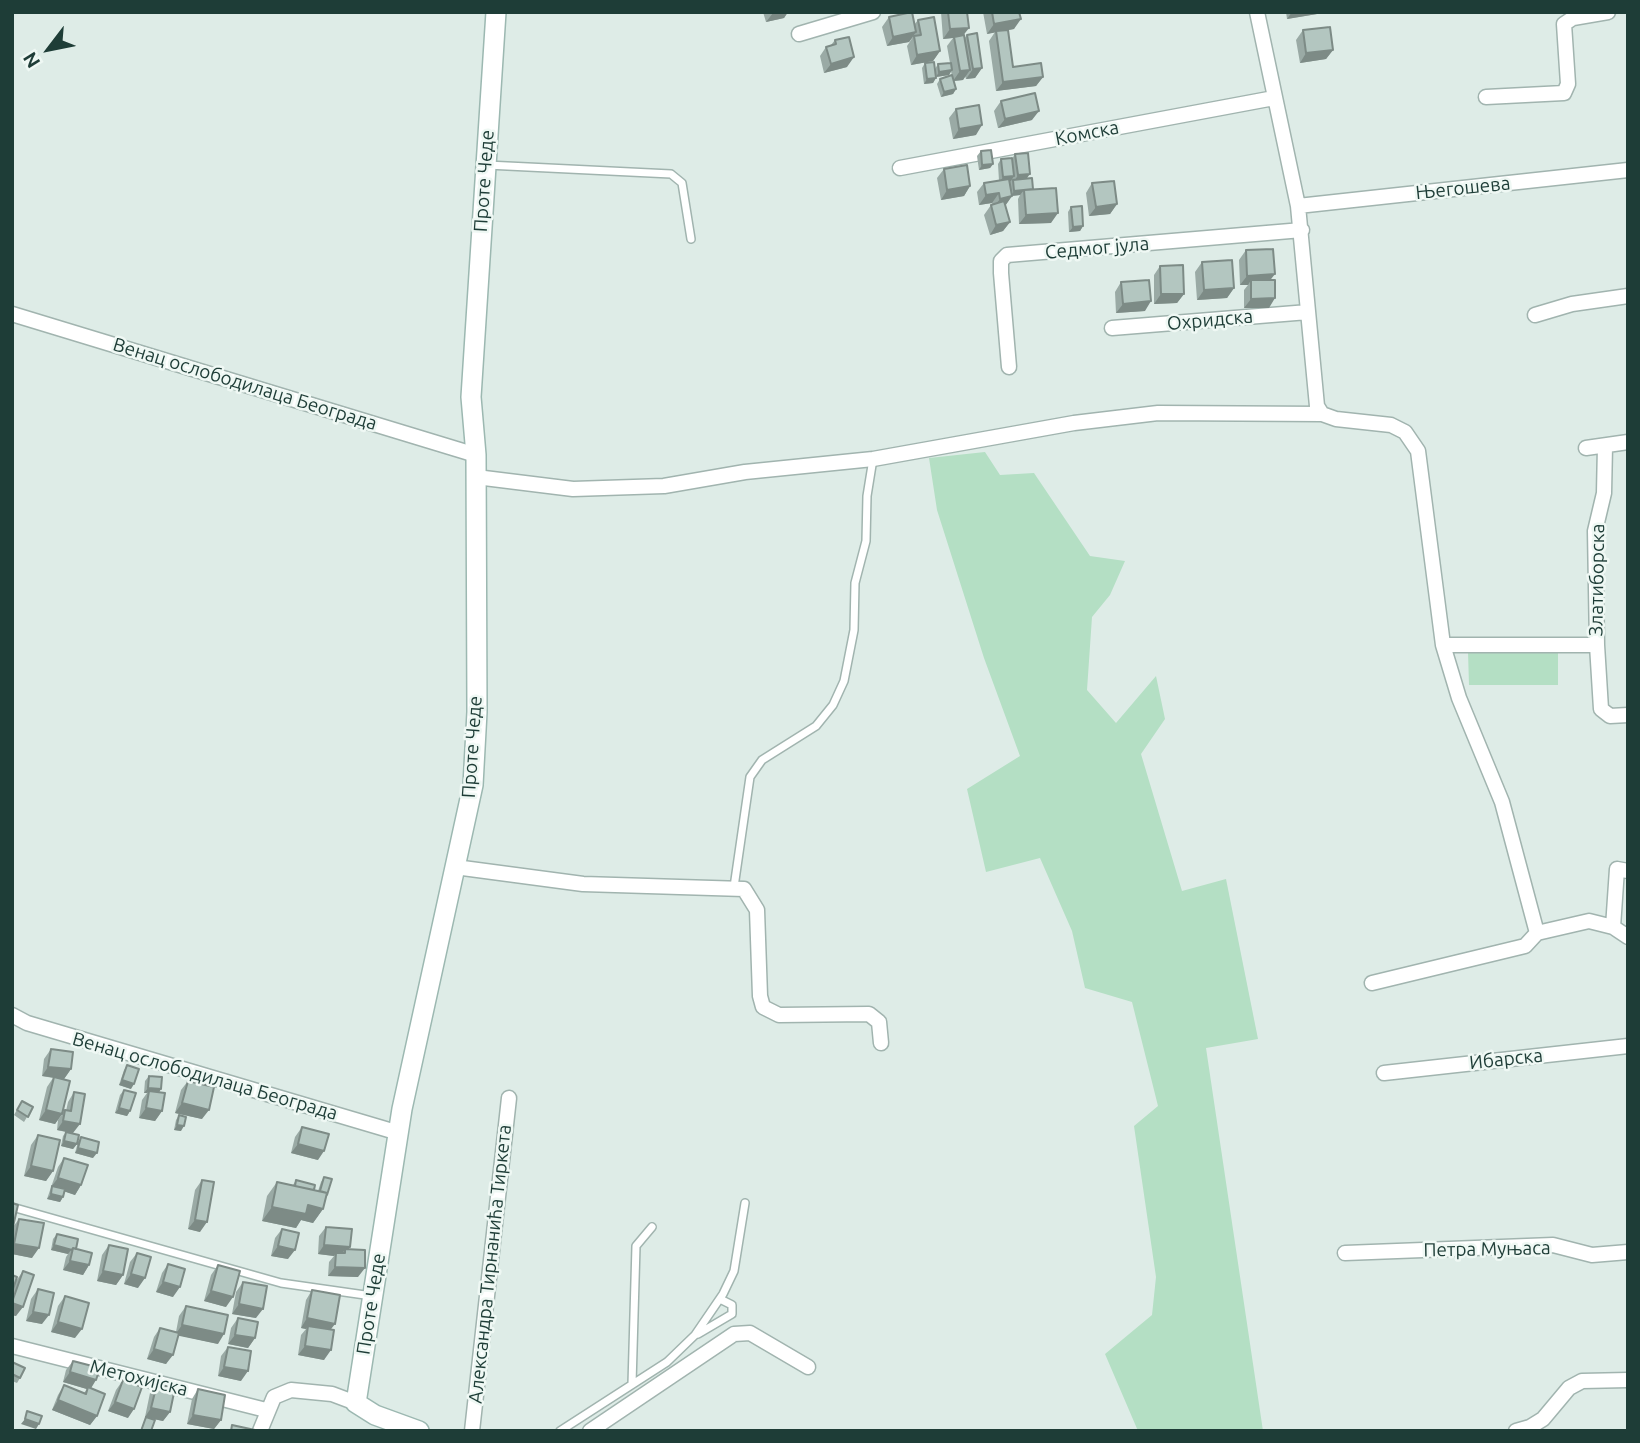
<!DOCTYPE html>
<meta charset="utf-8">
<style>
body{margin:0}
#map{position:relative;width:1640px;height:1443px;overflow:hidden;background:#deece7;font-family:Ubuntu,sans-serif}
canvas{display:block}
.frame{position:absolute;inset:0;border:14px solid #1e3d37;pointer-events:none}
.north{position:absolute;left:14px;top:14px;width:70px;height:70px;-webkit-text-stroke:5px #eff8f4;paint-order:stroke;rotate:238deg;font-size:19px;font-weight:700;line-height:28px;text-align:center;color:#1e3d37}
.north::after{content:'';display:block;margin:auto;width:24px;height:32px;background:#1e3d37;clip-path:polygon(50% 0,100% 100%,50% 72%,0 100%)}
</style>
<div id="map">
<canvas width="1640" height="1443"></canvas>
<div class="frame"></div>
<div class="north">N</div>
</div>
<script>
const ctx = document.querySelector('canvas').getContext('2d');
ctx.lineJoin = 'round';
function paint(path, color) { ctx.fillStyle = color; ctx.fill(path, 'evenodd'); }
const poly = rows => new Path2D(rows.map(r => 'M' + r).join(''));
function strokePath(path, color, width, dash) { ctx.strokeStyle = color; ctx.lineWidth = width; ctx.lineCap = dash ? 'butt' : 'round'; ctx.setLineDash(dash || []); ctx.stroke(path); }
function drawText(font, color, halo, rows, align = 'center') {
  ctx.font = font + ' Ubuntu,sans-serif'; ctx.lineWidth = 5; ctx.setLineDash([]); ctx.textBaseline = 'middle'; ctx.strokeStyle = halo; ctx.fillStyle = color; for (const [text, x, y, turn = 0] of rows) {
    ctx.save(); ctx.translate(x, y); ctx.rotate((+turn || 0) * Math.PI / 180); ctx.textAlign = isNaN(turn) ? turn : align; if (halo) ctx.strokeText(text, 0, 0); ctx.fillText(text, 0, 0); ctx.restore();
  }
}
paint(poly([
 [985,452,1000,475,1034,473,1090,556,1125,561,1110,595,1092,617,1087,690,1116,723,1156,676,1165,719,1141,754,1182,891,1226,879,1258,1039,1206,1048,1263,1431,1138,1431,1105,1354,1152,1315,1156,1277,1134,1126,1158,1106,1132,1002,1085,988,1072,931,1040,858,986,872,967,789,1020,756,984,658,937,510,929,458],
 [1558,651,1558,685,1469,685,1468,652]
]), '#b4dfc4');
const lane = poly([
 [487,165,671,174,682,183,691,239],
 [734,887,750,777,762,760,816,726,833,705,844,681,854,630,855,583,866,541,867,496,873,459],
 [12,1207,281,1283,372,1296],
 [698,1334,732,1314,732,1305,720,1299],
 [632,1384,636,1246,652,1227],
 [560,1431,667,1362,695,1335,723,1294,734,1271,745,1203]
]);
const street = poly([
 [1257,12,1298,206,1317,406,1322,414,1336,419,1391,425,1405,432,1418,451,1443,645,1459,698,1502,802,1537,933,1589,921,1613,927,1628,937],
 [799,34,873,12],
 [1486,97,1564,93,1568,84,1564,24,1573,18,1608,12],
 [900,168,1274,98],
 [1298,206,1628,170],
 [12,314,476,455],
 [1535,315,1572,304,1628,296],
 [1112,328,1308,312],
 [1009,367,1001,273,1001,261,1007,255,1302,230],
 [1586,448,1628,442],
 [476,477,573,489,664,486,745,472,873,459,1074,423,1158,413,1322,414],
 [1443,645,1597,645,1595,531,1604,493,1605,446],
 [1597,645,1601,709,1610,716,1628,715],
 [455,867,583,884,744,889,757,910,760,996,763,1007,779,1015,869,1014,879,1022,881,1043],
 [1613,927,1617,869,1628,871],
 [1372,983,1525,946,1537,933],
 [12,1015,27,1023,399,1133],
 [1384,1073,1628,1046],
 [1345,1253,1553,1245,1592,1255,1628,1252],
 [12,1346,266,1410],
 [260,1431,274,1397,291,1390,332,1394,356,1403],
 [472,1431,509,1098],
 [590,1431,734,1334,750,1333,808,1367],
 [1516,1431,1530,1427,1543,1419,1569,1388,1582,1381,1628,1380]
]);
const secondary = poly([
 [419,1431,375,1415,356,1403,402,1109,473,785,477,712,476,455,471,397,496,12]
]);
strokePath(lane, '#a1b4af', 10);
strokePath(street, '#a1b4af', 17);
strokePath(secondary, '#9cb8b1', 22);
strokePath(lane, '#fff', 7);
strokePath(street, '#fff', 14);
strokePath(secondary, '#fff', 19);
paint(poly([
 [763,12,788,12,784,18,766,22],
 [941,12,967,12,964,35,964,39,967,35,982,68,975,78,966,79,965,76,963,80,954,81,956,89,953,94,941,97,937,84,940,79,952,76,951,71,949,75,936,77,933,83,924,84,922,68,925,63,935,69,938,64,950,63,947,46,953,38,943,39],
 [983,12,1019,12,1014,29,1008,30,1013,67,1043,77,1036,86,996,91,989,41,995,32,987,34],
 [1286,12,1324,12,1323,13,1287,19],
 [889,17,914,25,918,20,940,51,933,61,911,65,907,46,913,37,909,42,887,46,882,27],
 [1303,30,1333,50,1326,59,1300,63,1296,40],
 [835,40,847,67,824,73,820,56,826,47,831,45],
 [1001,101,1032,120,998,128,994,111],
 [956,109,976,135,953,139,949,118],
 [981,151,993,164,990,168,979,170,977,156],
 [1015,154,1051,223,1019,224,1018,199,1020,195,1012,196,1005,206,1010,222,1003,231,990,235,984,215,991,205,993,205,992,203,979,205,977,192,984,183,999,181,998,164,1001,159,1012,159],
 [944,169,970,186,964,196,941,200,937,178],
 [1092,183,1117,204,1110,214,1089,216,1086,193],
 [1071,207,1083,226,1080,231,1069,232,1068,212],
 [1246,250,1270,280,1269,308,1244,308,1244,290,1248,285,1240,285,1239,260],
 [1202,262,1234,288,1227,298,1197,300,1195,272],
 [1160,266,1184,294,1177,303,1154,304,1154,275],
 [1121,282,1145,311,1116,313,1115,292],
 [51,1049,71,1069,64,1079,59,1078,62,1114,55,1124,39,1120,47,1087,53,1078,42,1076,44,1059],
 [127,1065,131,1089,119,1085,124,1070],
 [149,1076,161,1089,159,1092,162,1111,155,1121,139,1118,142,1100,147,1093,144,1093,145,1081],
 [188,1081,202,1119,175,1113,181,1090],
 [124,1090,130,1111,127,1116,115,1113,120,1095],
 [74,1092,73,1133,77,1144,73,1149,61,1146,63,1136,66,1132,57,1130,58,1120,65,1110,66,1111,68,1102],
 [22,1101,33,1107,24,1122,14,1115],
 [179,1115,181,1131,174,1130,176,1120],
 [302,1127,318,1160,291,1153,295,1137],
 [38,1135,53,1171,46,1181,24,1176,31,1145],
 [81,1137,93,1158,75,1153,78,1142],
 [64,1158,81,1185,75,1195,64,1191,63,1197,60,1202,47,1199,58,1167],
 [324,1177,326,1197,323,1209,313,1223,301,1220,296,1228,262,1221,267,1196,277,1182,293,1185,296,1180,314,1190,318,1191,321,1182],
 [202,1180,200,1232,188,1229,195,1190],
 [12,1203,13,1227,19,1219,32,1258,12,1254],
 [326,1227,348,1249,358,1277,328,1276,329,1262,334,1256,318,1254,319,1236],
 [282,1229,288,1259,271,1256,275,1238],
 [57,1234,76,1249,89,1265,83,1275,63,1270,66,1257,68,1254,51,1250,53,1239],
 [109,1245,123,1275,116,1285,97,1281,102,1255],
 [137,1253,138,1288,124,1284,130,1262],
 [168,1264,173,1297,156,1292,162,1273],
 [218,1265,226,1307,204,1301,211,1275],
 [23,1271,16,1316,12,1315,12,1292,16,1281],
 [243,1282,256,1318,232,1314,236,1292],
 [38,1289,42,1324,26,1321,31,1299],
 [312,1290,331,1330,324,1360,298,1355,301,1335,306,1329,301,1328,306,1300],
 [65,1296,75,1338,51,1332,58,1306],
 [186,1306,218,1344,178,1335,166,1364,147,1359,154,1337,160,1328,176,1332,179,1316],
 [238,1318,255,1338,248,1348,228,1344,231,1328],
 [228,1347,241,1381,218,1376,221,1356],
 [73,1361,91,1388,97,1416,90,1425,52,1410,58,1395,64,1385,84,1393,87,1389,63,1382,66,1370],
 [12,1362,20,1378,17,1383,12,1381],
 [123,1380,128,1418,108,1411,116,1390],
 [157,1384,170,1412,163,1421,153,1419,151,1431,140,1431,146,1418,145,1417,150,1393],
 [198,1389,221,1420,214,1429,187,1424,192,1399]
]), '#9aaaa5');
paint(poly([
 [775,12,788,12,784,18,766,22,773,13],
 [1292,12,1324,12,1323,13,1287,19],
 [1021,19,1014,29,987,34,994,24],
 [969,28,962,37,943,39,950,29],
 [916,32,909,42,887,46,893,37],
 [1333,50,1326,59,1300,63,1306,53],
 [940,51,933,61,911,65,917,55],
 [854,57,847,67,824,73,831,64],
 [982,68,975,78,966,79,973,69],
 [952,70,949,75,936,77,939,72],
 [970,70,963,80,953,81,960,71],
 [1043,77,1036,86,996,91,1003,82],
 [936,78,933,83,924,84,927,79],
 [956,89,953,94,941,97,944,92],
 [1039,111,1032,120,998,128,1005,119],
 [982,125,976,135,953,139,959,129],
 [993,164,990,168,979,170,982,165],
 [1030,174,1027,178,1015,180,1018,175],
 [1014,176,1011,181,1000,182,1003,177],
 [970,186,964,196,941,200,947,190],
 [1024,190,1020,195,1011,196,1014,191],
 [999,193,992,203,979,205,986,195],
 [1012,196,1005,206,993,208,1000,199],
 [1117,204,1110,214,1089,216,1096,207],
 [1058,213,1051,223,1019,224,1026,215],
 [1010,222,1003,231,990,235,996,225],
 [1083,226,1080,231,1069,232,1073,227],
 [1275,274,1268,283,1251,280,1248,285,1240,285,1247,276],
 [1234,288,1227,298,1197,300,1204,290],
 [1161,294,1184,294,1177,303,1154,304],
 [1275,298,1269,308,1244,308,1251,299],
 [1151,301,1145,311,1116,313,1123,304],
 [48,1067,71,1069,64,1079,42,1076],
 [122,1080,134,1084,131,1089,119,1085],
 [148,1088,161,1089,158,1094,149,1091,147,1093,144,1093],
 [182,1103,209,1110,202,1119,175,1113],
 [119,1108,130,1111,127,1116,115,1113],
 [146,1108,162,1111,155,1121,139,1118],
 [46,1110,62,1114,55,1124,39,1120],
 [63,1121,80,1124,73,1133,57,1130],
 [177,1125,184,1126,181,1131,174,1130],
 [64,1141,77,1144,73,1149,61,1146],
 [298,1144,324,1151,318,1160,291,1153],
 [78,1148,97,1153,93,1158,75,1153],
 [31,1166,53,1171,46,1181,24,1176],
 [58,1178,81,1185,75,1195,51,1187],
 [51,1194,63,1197,60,1202,47,1199],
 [308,1205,323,1209,313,1223,301,1220,296,1228,262,1221,272,1207],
 [195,1220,207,1222,200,1232,188,1229],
 [14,1244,39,1248,32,1258,12,1254,12,1246],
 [54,1245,71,1250,68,1254,51,1250],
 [324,1245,350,1247,344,1257,345,1249,341,1256,336,1253,334,1256,318,1254],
 [278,1246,295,1250,288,1259,271,1256],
 [70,1261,89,1265,83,1275,63,1270],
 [335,1267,365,1268,358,1277,328,1276],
 [103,1271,123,1275,116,1285,97,1281],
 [131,1274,145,1278,138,1288,124,1284],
 [163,1282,180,1287,173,1297,156,1292],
 [211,1291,233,1297,226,1307,204,1301],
 [12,1303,23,1307,16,1316,12,1315],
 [239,1304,263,1309,256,1318,232,1314],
 [33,1312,49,1315,42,1324,26,1321],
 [307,1318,335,1324,328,1333,308,1326,306,1329,301,1328],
 [58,1322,82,1329,75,1338,51,1332],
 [182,1325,224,1334,218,1344,175,1335],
 [235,1335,255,1338,248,1348,228,1344],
 [305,1346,331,1350,324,1360,298,1355],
 [154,1349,173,1355,166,1364,147,1359],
 [224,1367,248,1371,241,1381,218,1376],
 [70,1372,96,1380,90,1390,63,1382],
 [58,1400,97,1416,90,1425,52,1410],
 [115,1402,134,1409,128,1418,108,1411],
 [151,1408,170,1412,163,1421,145,1417],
 [193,1415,221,1420,214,1429,187,1424],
 [25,1419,39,1424,36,1429,21,1424]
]), '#7d8b86');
const building = poly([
 [912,12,916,32,893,37,889,17,912,12],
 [948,12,967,12,969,28,950,29,948,12],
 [992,12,1019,12,1021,19,994,24,992,12],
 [934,17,940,51,917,55,914,36,921,35,918,20,934,17],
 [1330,27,1333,50,1306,53,1303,30,1330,27],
 [1008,30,1013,67,1041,63,1043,77,1003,82,996,31,1008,30],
 [977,33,982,68,973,69,967,35,977,33],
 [964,35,970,70,960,71,954,37,964,35],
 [849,37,854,57,831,64,826,47,836,44,835,40,849,37],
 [934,62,936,78,927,79,925,63,934,62],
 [951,63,952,70,939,72,938,64,951,63],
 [952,75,956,89,944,92,940,79,952,75],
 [1035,93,1039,111,1005,119,1001,101,1035,93],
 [979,105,982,125,959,129,956,109,979,105],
 [991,150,993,164,982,165,981,151,991,150],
 [1028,153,1030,174,1018,175,1015,154,1028,153],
 [1012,158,1014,176,1003,177,1001,159,1012,158],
 [967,165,970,186,947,190,944,169,967,165],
 [1032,178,1033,189,1014,191,1013,180,1032,178],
 [1009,179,1012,196,1000,199,999,193,986,195,984,183,1009,179],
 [1114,181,1117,204,1096,207,1092,183,1114,181],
 [1056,188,1058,213,1026,215,1024,190,1056,188],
 [1004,201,1010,222,996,225,991,205,1004,201],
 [1082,206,1083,226,1073,227,1071,207,1082,206],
 [1273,249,1275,274,1247,276,1246,250,1273,249],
 [1232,260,1234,288,1204,290,1202,262,1232,260],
 [1183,265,1184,294,1161,294,1160,266,1183,265],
 [1149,280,1151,301,1123,304,1121,282,1149,280],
 [1251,280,1275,280,1275,298,1251,299,1251,280],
 [51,1049,73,1052,71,1069,48,1067,51,1049],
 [127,1065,139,1069,134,1084,122,1080,127,1065],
 [149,1076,162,1077,161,1089,148,1088,149,1076],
 [54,1077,70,1081,62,1114,46,1110,54,1077],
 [188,1081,214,1087,209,1110,182,1103,188,1081],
 [124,1090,136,1093,130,1111,119,1108,124,1090],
 [149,1091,165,1093,162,1111,146,1108,149,1091],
 [74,1092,85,1094,80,1124,63,1121,65,1110,71,1111,74,1092],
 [22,1101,33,1107,28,1117,17,1110,22,1101],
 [179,1115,186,1117,184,1126,177,1125,179,1115],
 [302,1127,329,1134,324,1151,298,1144,302,1127],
 [66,1132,79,1135,77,1144,64,1141,66,1132],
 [38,1135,60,1140,53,1171,31,1166,38,1135],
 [81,1137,99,1142,97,1153,78,1148,81,1137],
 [64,1158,88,1165,81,1185,58,1178,64,1158],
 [324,1177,332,1179,327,1195,327,1193,320,1191,324,1177],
 [202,1180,214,1182,207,1222,195,1220,202,1180],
 [296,1180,315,1185,314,1190,295,1186,296,1180],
 [277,1182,327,1193,323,1209,308,1205,306,1214,272,1207,277,1182],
 [52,1186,65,1189,63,1197,51,1194,52,1186],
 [12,1203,18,1205,12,1231,12,1203],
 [19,1219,44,1223,39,1248,14,1244,19,1219],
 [326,1227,352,1229,350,1247,324,1245,326,1227],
 [282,1229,299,1233,295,1250,278,1246,282,1229],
 [57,1234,78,1239,76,1249,73,1248,72,1250,54,1245,57,1234],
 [109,1245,128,1249,123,1275,103,1271,109,1245],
 [73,1248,92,1253,89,1265,70,1261,73,1248],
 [345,1249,365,1250,365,1268,335,1267,336,1253,345,1253,345,1249],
 [137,1253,151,1257,145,1278,131,1274,137,1253],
 [168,1264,185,1269,180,1287,163,1282,168,1264],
 [218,1265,240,1271,233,1297,211,1291,218,1265],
 [23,1271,34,1275,23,1307,12,1303,12,1302,23,1271],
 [12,1275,17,1277,12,1292,12,1275],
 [243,1282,267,1286,263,1309,239,1304,243,1282],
 [38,1289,54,1293,49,1315,33,1312,38,1289],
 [312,1290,340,1295,335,1324,307,1318,312,1290],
 [65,1296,89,1303,82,1329,58,1322,65,1296],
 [186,1306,228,1315,224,1334,182,1325,186,1306],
 [238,1318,258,1322,255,1338,235,1335,238,1318],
 [308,1326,334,1330,331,1350,305,1346,308,1326],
 [160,1328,179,1333,173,1355,154,1349,160,1328],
 [228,1347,251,1351,248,1371,224,1367,228,1347],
 [73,1361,100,1368,96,1380,70,1372,73,1361],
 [12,1362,25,1368,20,1378,12,1374,12,1362],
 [123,1380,142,1387,134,1409,115,1402,123,1380],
 [157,1384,175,1388,170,1412,151,1408,157,1384],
 [64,1385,86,1394,88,1387,105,1394,97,1416,58,1400,64,1385],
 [198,1389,225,1395,221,1420,193,1415,198,1389],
 [27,1411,42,1416,39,1424,25,1419,27,1411],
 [146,1417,155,1420,151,1431,141,1431,146,1417],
 [232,1425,255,1430,255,1431,231,1431,232,1425]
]);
paint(building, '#b3c6c0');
strokePath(building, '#7d8b86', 2);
drawText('19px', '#1e3d37', '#eff8f4', [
 ["Комска",1087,133,-11],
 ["Проте Чеде",484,181,-86],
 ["Његошева",1463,188,-6],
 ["Седмог јула",1097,248,-5],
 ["Охридска",1210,320,-5],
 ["Венац ослободилаца Београда",245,384,17],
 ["Златиборска",1597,580,-89],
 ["Проте Чеде",472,747,-86],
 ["Ибарска",1506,1059,-6],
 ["Венац ослободилаца Београда",205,1076,16],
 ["Петра Муњаса",1487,1249,-1],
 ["Александра Тирнанића Тиркета",490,1264,-84],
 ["Проте Чеде",371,1304,-81],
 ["Метохијска",139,1378,14]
]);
</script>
